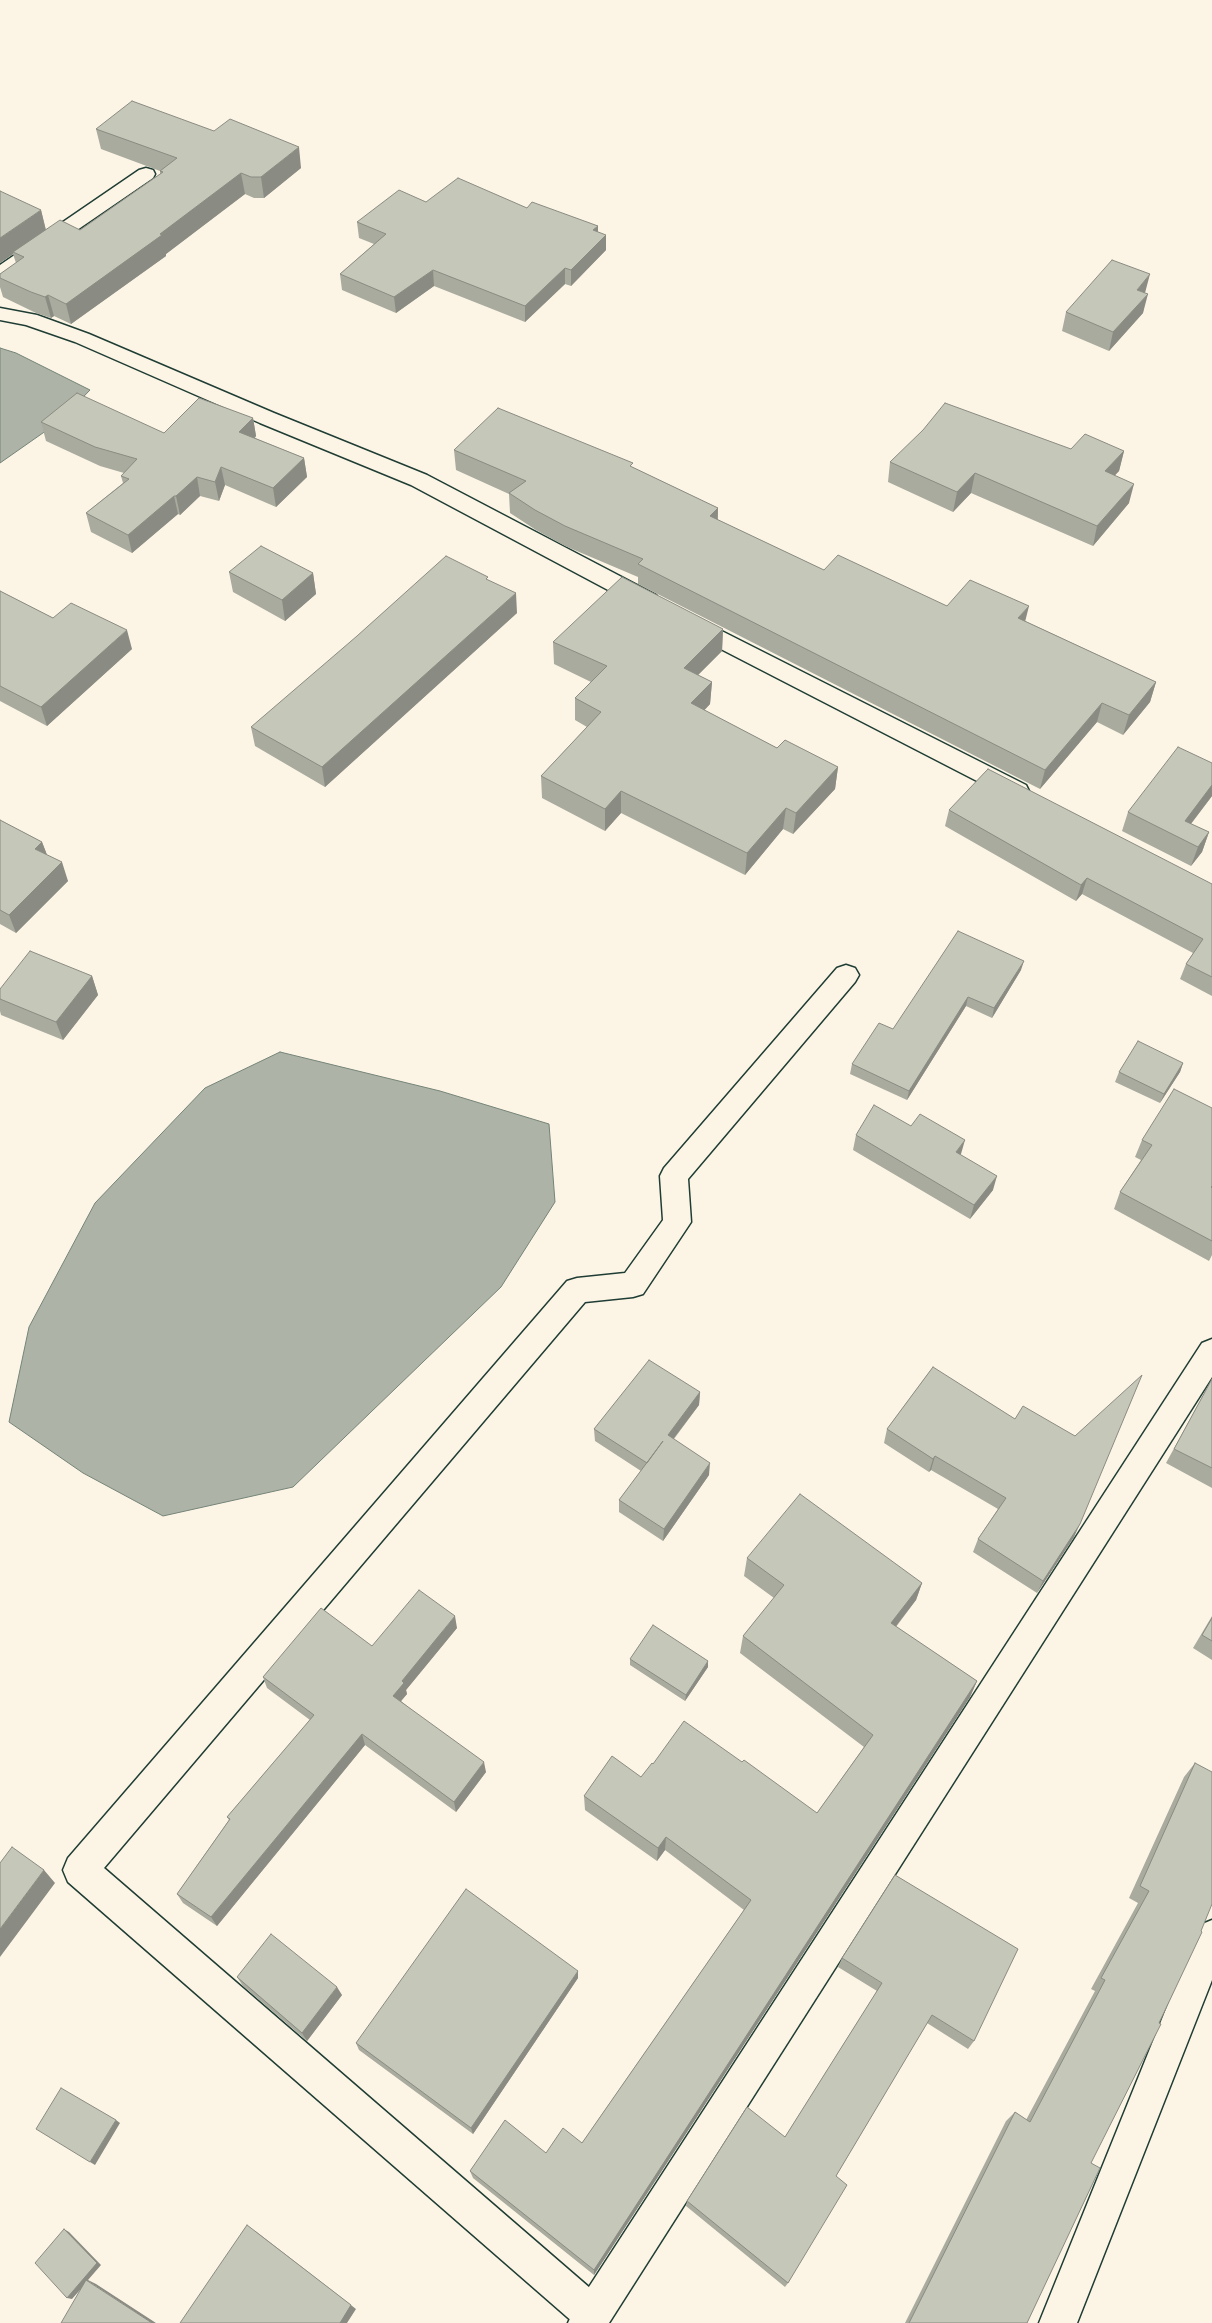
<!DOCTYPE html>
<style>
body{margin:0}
canvas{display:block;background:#fcf5e5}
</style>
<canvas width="1212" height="2323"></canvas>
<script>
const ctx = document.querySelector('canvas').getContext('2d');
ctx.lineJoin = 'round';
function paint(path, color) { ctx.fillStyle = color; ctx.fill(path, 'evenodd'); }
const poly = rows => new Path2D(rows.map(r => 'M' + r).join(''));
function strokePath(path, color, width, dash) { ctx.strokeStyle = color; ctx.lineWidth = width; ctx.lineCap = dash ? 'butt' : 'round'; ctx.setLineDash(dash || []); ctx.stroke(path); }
const water = poly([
 [0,348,16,353,90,390,60,421,0,463,0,348],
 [280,1052,440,1091,549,1124,555,1202,501,1287,293,1487,163,1516,83,1473,9,1422,29,1327,95,1203,205,1088,280,1052]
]);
paint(water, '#aeb3a7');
strokePath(water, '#758479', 1);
const minor = poly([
 [146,168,153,170,155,174,153,178,7,278,0,280,0,265,139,170,146,168],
 [846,965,855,968,859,975,855,982,688,1179,691,1222,643,1294,633,1297,585,1302,104,1868,605,2301,611,2314,607,2323,574,2323,68,1882,63,1870,68,1858,567,1281,577,1278,625,1273,663,1220,660,1176,664,1168,837,968,846,965],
 [1212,1920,1212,1980,1077,2323,1039,2323,1200,1925,1212,1920]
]);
const tertiary = poly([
 [0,308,37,315,89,334,274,413,427,475,656,595,659,601,656,607,648,609,640,607,411,485,260,423,75,342,26,325,0,320,0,308],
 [690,615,1026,785,1029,791,1026,797,1017,800,1008,797,682,629,679,623,682,617,690,615]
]);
const secondary = poly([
 [1212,1339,1212,1377,609,2323,568,2323,574,2310,1202,1343,1212,1339]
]);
strokePath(minor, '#1f3d34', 3);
strokePath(tertiary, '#1f3d34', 3);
strokePath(secondary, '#1f3d34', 3);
paint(minor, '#fcf5e5');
paint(tertiary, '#fcf5e5');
paint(secondary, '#fcf5e5');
paint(poly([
 [96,129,301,168,264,198,254,198,245,194,166,254,166,256,71,324,54,316,51,318,36,313,3,297,0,287,0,274,16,263,13,254,0,263,41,210,46,230,80,230,160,174,160,171,101,149],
 [426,202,527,208,598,226,598,232,606,250,571,286,565,284,525,322,434,286,396,313,342,290,340,274,374,244,359,238,357,222],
 [1145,293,1143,313,1109,351,1062,331,1066,312],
 [253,418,256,436,255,438,304,458,307,477,276,507,225,485,219,501,200,496,180,515,178,514,132,553,91,532,86,513,123,483,121,476,124,473,100,466,46,441,41,422,164,433],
 [1071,449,1124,451,1119,471,1115,475,1129,503,1093,546,971,493,953,512,888,482,890,462],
 [454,450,632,467,718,508,718,520,824,570,947,606,1025,621,1156,682,1150,702,1123,735,1097,722,1040,789,638,584,638,577,565,546,536,530,510,513,509,494,456,470],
 [229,572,313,573,316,594,285,621,233,592],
 [488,580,517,613,325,787,255,746,251,727],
 [0,591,53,618,132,649,47,726,0,701],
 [723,629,722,651,698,675,712,682,710,704,704,710,777,748,838,767,835,789,793,834,783,829,745,875,621,813,605,831,542,798,541,776,587,727,575,720,575,698,591,682,554,664,553,642],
 [1212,763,1212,796,1191,824,1209,832,1202,852,1191,866,1122,831,1128,812],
 [949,810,1212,884,1212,996,1180,979,1186,964,1193,953,1082,894,1076,901,945,826],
 [0,820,42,842,47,855,68,881,16,933,0,924],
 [1021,970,992,1018,966,1006,907,1100,850,1074,852,1064,893,1029],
 [92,976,98,995,63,1040,1,1015,0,1011,0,989],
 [1183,1063,1180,1072,1160,1103,1115,1082,1119,1072],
 [1212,1108,1212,1255,1209,1261,1114,1209,1120,1192,1141,1160,1135,1157,1142,1140],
 [856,1135,961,1155,993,1190,970,1219,853,1150],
 [933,1367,1074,1537,1037,1593,973,1552,978,1539,998,1509,931,1470,929,1472,884,1443,887,1429],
 [1212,1379,1212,1488,1166,1463],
 [700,1392,699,1405,674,1439,709,1475,663,1541,619,1512,619,1500,641,1471,595,1441,594,1429],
 [747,1558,922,1583,916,1600,896,1627,977,1681,970,1697,594,2275,473,2178,470,2171,546,2153,582,2143,744,1910,665,1850,657,1861,585,1810,584,1796,641,1777,653,1764,817,1813,864,1747,740,1653,743,1636,774,1598,744,1576],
 [1212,1616,1212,1660,1193,1648],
 [457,1628,406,1690,407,1694,401,1701,486,1772,456,1812,365,1745,217,1926,183,1903,177,1894,229,1820,227,1817,310,1720,267,1688,263,1677],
 [630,1659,708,1667,685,1701,630,1665],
 [1195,1763,1091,2163,1027,2323,905,2323,1006,2121,1015,2112,1026,2120,1095,1991,1091,1989,1138,1903,1129,1898,1184,1777],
 [842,1958,974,2041,968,2049,927,2023,836,2176,788,2283,785,2287,686,2206,687,2201,785,2137,877,1991,838,1967],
 [237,1977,342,1995,307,2041,243,1986],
 [578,1978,473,2134,359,2050,356,2043]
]), '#a9ab9f');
paint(poly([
 [299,147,301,168,264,198,261,177],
 [241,173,245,194,166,254,166,256,71,324,66,304],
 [41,210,46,231,13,252,13,254,0,263,0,238],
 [598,226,598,242,593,230],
 [606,235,606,250,571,286,571,270],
 [565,268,565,284,525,322,525,306],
 [433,270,434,286,396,313,394,297],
 [1150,274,1145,293,1137,290],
 [1148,294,1143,313,1109,351,1113,332],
 [48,295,54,316,51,318,45,297],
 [253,418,256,436,243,450,239,432],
 [1124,451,1119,471,1100,491,1105,471],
 [304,458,307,477,276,507,273,488],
 [221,467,225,485,219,501,215,482],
 [975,473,971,493,953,512,957,492],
 [197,477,200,496,180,515,176,496],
 [1134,484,1129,503,1093,546,1097,526],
 [174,496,178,514,132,553,128,535],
 [718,508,717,529,710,516],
 [313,573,316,594,285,621,282,600],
 [516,593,517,613,325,787,322,767],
 [1029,606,1024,626,1018,618],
 [723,629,722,651,683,690,684,668],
 [127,630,132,649,47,726,41,707],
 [712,682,710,704,690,726,691,703],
 [1156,682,1150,702,1123,735,1129,715],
 [1102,703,1097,722,1040,789,1045,770],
 [838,767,835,789,793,834,796,813],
 [1212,785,1212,796,1180,838,1185,821],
 [621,791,621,813,605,831,605,809],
 [786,808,783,829,745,875,747,853],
 [1209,832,1202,852,1191,866,1198,847],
 [42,842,49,860,35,849],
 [62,862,68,881,16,933,9,915],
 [1087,878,1082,894,1076,901,1081,885],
 [1024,961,1021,970,992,1018,994,1008],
 [92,976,98,995,63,1040,56,1022],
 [968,997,966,1006,907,1100,909,1091],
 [1183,1063,1180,1072,1160,1103,1164,1094],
 [965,1140,961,1154,952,1167,956,1152],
 [997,1176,993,1190,970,1219,974,1205],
 [700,1392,699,1405,667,1447,668,1435],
 [935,1456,931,1470,929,1472,933,1459],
 [710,1463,709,1475,663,1541,664,1529],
 [1080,1524,1074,1537,1037,1593,1043,1581],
 [922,1583,916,1600,885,1640,891,1623],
 [455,1616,457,1628,406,1690,407,1694,396,1707,393,1696,402,1681],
 [708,1661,708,1667,685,1701,686,1695],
 [977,1681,970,1697,594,2275,594,2270],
 [362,1734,365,1745,217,1926,211,1917],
 [484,1762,486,1772,456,1812,454,1802],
 [666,1837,665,1850,657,1861,658,1848],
 [44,1870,55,1883,0,1957,0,1929],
 [578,1971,578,1978,473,2134,471,2128],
 [337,1987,342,1995,307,2041,302,2033],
 [116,2120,120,2123,95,2165,90,2162],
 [64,2229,69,2232,101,2265,88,2280,96,2284,156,2323,152,2323,88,2281,72,2299,67,2298],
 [254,2230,356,2309,347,2323,340,2323]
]), '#8a8b82');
const building = poly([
 [132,101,214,131,230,119,299,147,261,177,251,177,241,173,160,234,162,235,66,304,48,295,45,297,31,292,0,278,0,274,24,257,13,252,60,220,80,230,163,172,160,171,177,158,96,129,132,101],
 [458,178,527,208,532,202,598,226,593,230,606,235,571,270,565,268,525,306,433,270,394,297,340,274,386,234,357,222,399,190,426,202,458,178],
 [0,191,41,210,0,238,0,191],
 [1112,260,1150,274,1137,290,1148,294,1113,332,1066,312,1112,260],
 [77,393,164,433,199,398,253,418,239,432,304,458,273,488,221,467,215,482,197,477,176,496,174,496,128,535,86,513,129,479,121,476,137,459,95,447,41,422,77,393],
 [945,403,1071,449,1085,434,1124,451,1105,471,1134,484,1097,526,975,473,957,492,890,462,923,430,945,403],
 [498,408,633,463,630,466,718,508,710,516,824,570,838,555,947,606,970,580,1029,606,1018,618,1156,682,1129,715,1102,703,1045,770,638,564,643,559,565,526,535,510,509,493,526,481,454,450,498,408],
 [261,546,313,573,282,600,229,572,261,546],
 [446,556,488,577,486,579,516,593,322,767,251,727,357,636,446,556],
 [622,577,723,629,684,668,712,682,691,703,777,748,785,740,838,767,796,813,786,808,747,853,621,791,605,809,541,776,601,712,575,698,607,666,553,642,622,577],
 [0,591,53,618,71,603,127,630,41,707,0,686,0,591],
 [1178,747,1212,763,1212,785,1185,821,1209,832,1198,847,1128,812,1178,747],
 [988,769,1212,884,1212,977,1186,964,1203,939,1087,878,1081,885,949,810,988,769],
 [0,820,42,842,35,849,62,862,9,915,0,910,0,820],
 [958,931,1024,961,994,1008,968,997,909,1091,852,1064,879,1023,893,1029,958,931],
 [30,951,92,976,56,1022,0,999,0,989,30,951],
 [1138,1041,1183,1063,1164,1094,1119,1072,1138,1041],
 [1174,1089,1212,1108,1212,1186,1211,1187,1212,1188,1212,1241,1120,1192,1152,1145,1142,1140,1174,1089],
 [874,1105,911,1126,920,1114,965,1140,956,1152,997,1176,974,1205,856,1135,874,1105],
 [649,1360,700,1392,668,1435,710,1463,664,1529,619,1500,663,1441,647,1463,594,1429,649,1360],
 [933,1367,1015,1419,1023,1406,1075,1436,1142,1375,1080,1524,1043,1581,978,1539,1006,1498,935,1456,933,1459,887,1429,933,1367],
 [1212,1379,1212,1468,1174,1449,1212,1379],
 [800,1494,922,1583,891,1623,977,1681,594,2270,470,2171,505,2120,546,2153,563,2128,582,2143,751,1900,666,1837,658,1848,584,1796,612,1756,641,1777,652,1763,653,1764,684,1721,742,1762,744,1760,817,1813,873,1735,743,1636,784,1585,747,1558,800,1494],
 [419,1590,455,1616,402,1681,404,1683,393,1696,484,1762,454,1802,362,1734,211,1917,177,1894,230,1819,227,1817,314,1715,263,1677,321,1608,372,1646,419,1590],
 [1212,1618,1212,1641,1202,1635,1212,1618],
 [653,1625,708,1661,686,1695,630,1659,653,1625],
 [1195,1763,1212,1772,1212,1904,1201,1931,1202,1932,1159,2023,1161,2024,1091,2163,1100,2168,1027,2323,909,2323,1015,2112,1030,2122,1105,1980,1101,1978,1149,1891,1140,1886,1195,1763],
 [12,1847,44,1870,0,1929,0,1863,12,1847],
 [895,1875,1018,1949,974,2041,932,2015,836,2176,847,2185,788,2283,687,2201,747,2107,785,2137,882,1983,842,1958,895,1875],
 [466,1889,578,1971,471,2128,356,2043,466,1889],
 [271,1934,337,1987,302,2033,237,1977,271,1934],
 [61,2088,116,2120,90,2162,36,2129,61,2088],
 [247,2225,351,2305,340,2323,180,2323,247,2225],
 [64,2229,97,2263,67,2298,35,2263,64,2229],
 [86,2280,152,2323,61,2323,86,2280]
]);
paint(building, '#c5c7b9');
strokePath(building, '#8a8b82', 1);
</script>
